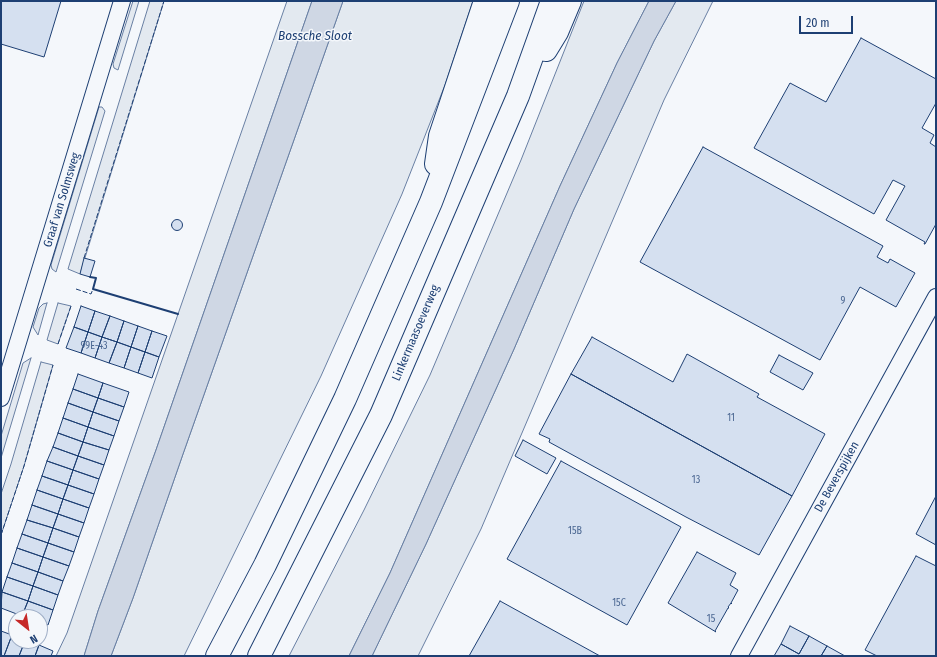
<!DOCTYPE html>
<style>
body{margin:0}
#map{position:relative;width:937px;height:657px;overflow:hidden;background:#f4f7fb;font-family:"Fira Sans Condensed",sans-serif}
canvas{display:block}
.frame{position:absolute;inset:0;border:2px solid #1d3f73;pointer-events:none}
.north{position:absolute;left:8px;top:609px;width:40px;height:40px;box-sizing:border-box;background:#f4f7fb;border:1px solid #9eadc5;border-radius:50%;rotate:150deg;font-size:11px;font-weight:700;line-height:16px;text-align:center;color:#1d3f73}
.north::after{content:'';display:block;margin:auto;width:14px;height:18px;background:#c62828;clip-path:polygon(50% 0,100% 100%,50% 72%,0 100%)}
.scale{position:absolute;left:799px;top:16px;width:54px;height:18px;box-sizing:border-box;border:2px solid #1d3f73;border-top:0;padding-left:5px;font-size:12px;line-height:14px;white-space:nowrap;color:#1d3f73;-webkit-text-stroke:3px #f4f7fb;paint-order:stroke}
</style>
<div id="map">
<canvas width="937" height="657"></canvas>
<div class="frame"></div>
<div class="north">N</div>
<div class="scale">20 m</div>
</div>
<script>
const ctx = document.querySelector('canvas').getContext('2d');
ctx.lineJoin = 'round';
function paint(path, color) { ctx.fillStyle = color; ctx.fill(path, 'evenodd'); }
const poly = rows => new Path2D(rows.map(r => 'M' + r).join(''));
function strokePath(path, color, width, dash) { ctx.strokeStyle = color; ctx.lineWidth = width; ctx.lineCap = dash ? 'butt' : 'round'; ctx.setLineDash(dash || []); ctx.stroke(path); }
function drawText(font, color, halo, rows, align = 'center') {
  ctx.font = font + ' "Fira Sans Condensed",sans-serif'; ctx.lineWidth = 3; ctx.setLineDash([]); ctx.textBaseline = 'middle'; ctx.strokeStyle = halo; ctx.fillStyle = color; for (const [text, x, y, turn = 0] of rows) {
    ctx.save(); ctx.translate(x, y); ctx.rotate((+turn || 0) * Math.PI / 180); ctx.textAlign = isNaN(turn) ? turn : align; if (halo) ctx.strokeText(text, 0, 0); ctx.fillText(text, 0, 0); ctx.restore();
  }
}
const green = poly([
 [133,1,139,1,118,70,114,68,113,64,133,1],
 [150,1,164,1,80,274,68,269,150,1],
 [287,1,312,1,156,450,98,611,84,656,56,656,67,633,287,1],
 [343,1,473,1,445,85,402,194,321,376,184,656,111,656,133,598,183,454,343,1],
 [584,1,649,1,617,63,560,186,390,573,349,656,289,656,364,510,430,375,521,160,584,1],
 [676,1,713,1,664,100,481,529,418,656,372,656,426,544,514,349,574,209,654,41,676,1],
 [99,107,102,107,105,111,56,272,52,269,51,265,99,107],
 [47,303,38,335,33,327,39,308,43,304,47,303],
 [58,303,71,306,58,344,47,340,58,303],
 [31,358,1,458,1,436,23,363,31,358],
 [41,362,53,365,24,466,1,535,1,494,11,464,41,362]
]);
paint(green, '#e3e9f0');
strokePath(green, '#687fa3', 1);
const water = poly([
 [312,1,343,1,183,454,133,598,111,656,84,656,98,611,156,450,312,1],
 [649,1,676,1,654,41,574,209,514,349,426,544,372,656,349,656,390,573,560,186,617,63,649,1]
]);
paint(water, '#cfd7e4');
strokePath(water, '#687fa3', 1);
const building = poly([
 [1,1,61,1,44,57,1,44,1,1],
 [861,38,936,79,936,103,922,128,934,135,930,143,936,147,936,224,925,244,924,244,925,242,886,220,905,186,893,180,874,214,754,148,790,83,826,102,861,38],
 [703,147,883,246,877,257,888,263,890,259,915,273,896,307,860,287,820,360,640,262,703,147],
 '171.5 225a5.5 5.5 0 1 1 11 0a5.5 5.5 0 1 1-11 0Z',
 [84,258,95,261,90,277,80,274,84,258],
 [81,306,95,311,88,332,74,327,81,306],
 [95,311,110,316,102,337,88,332,95,311],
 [110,316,124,321,117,342,102,337,110,316],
 [124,321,138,326,131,347,117,342,124,321],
 [138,326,152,331,145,352,131,347,138,326],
 [74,327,88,332,81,353,66,348,74,327],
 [152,331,167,336,159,357,145,352,152,331],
 [88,332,102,337,95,358,81,353,88,332],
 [102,337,117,342,109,363,95,358,102,337],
 [592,337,673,382,687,354,759,394,757,397,825,434,792,496,571,374,592,337],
 [117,342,131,347,124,368,109,363,117,342],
 [131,347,145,352,138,373,124,368,131,347],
 [145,352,159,357,152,378,138,373,145,352],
 [779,355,813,373,803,390,770,372,779,355],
 [78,374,103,383,98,398,73,389,78,374],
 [571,374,792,496,759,555,686,517,549,442,550,439,539,434,571,374],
 [103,383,129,392,124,407,98,398,103,383],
 [73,389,98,398,93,412,68,403,73,389],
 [98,398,124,407,119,421,93,412,98,398],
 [68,403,93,412,88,427,63,418,68,403],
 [93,412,119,421,114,436,88,427,93,412],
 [63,418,88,427,83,442,58,433,63,418],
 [88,427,114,436,109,450,83,442,88,427],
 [58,433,83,442,78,456,53,447,58,433],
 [523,440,556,458,547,474,515,456,523,440],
 [83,442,109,450,104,465,78,456,83,442],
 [53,447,78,456,73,470,47,461,53,447],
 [78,456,104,465,99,479,73,470,78,456],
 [47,461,73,470,68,485,42,476,47,461],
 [561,461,681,527,627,625,507,559,561,461],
 [73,470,99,479,94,494,68,485,73,470],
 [42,476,68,485,63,499,37,490,42,476],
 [68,485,94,494,89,508,63,499,68,485],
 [37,490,63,499,58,514,32,505,37,490],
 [936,496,936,545,916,534,936,496],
 [63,499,89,508,84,523,58,514,63,499],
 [32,505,58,514,53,528,27,520,32,505],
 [58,514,84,523,79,537,53,528,58,514],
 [27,520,53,528,48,543,22,534,27,520],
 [53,528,79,537,74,552,48,543,53,528],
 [22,534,48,543,43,557,17,548,22,534],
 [48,543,74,552,69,566,43,557,48,543],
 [17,548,43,557,38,572,12,563,17,548],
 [697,552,736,573,730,585,738,590,731,603,732,604,731,603,728,607,729,608,728,608,715,631,716,632,668,603,697,552],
 [916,556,936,566,936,656,877,656,865,650,916,556],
 [43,557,69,566,63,581,38,572,43,557],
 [12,563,38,572,33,586,7,577,12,563],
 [38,572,63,581,58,595,33,586,38,572],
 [7,577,33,586,28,601,2,592,7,577],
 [33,586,58,595,53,610,28,601,33,586],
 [2,592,28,601,22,616,1,608,2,592],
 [28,601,53,610,48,625,40,622,40,617,26,617,22,616,28,601],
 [500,601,600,656,469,656,500,601],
 [790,626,809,636,799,654,781,644,790,626],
 [1,631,12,635,4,656,1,655,1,631],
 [12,635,16,636,16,641,25,641,19,656,4,656,12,635],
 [809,636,827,646,821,656,774,656,781,644,799,654,809,636],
 [25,641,39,645,35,656,19,656,25,641],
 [39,645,53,651,51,656,35,656,39,645],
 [827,646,845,656,821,656,827,646]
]);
paint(building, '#d5e0f0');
strokePath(building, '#1d3f73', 1);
const minor = poly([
 [1,398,122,1],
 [739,656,936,297]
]);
const motorway = poly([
 [546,50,557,32,570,1],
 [436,164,440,136,485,1],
 [217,656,265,565,345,399,431,202,508,1],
 [259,656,381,415,518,96,552,1]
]);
strokePath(minor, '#1d3f73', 18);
strokePath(motorway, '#1d3f73', 24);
strokePath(minor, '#f4f7fb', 16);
strokePath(motorway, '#f4f7fb', 22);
strokePath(poly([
 [84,258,164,1],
 [76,289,91,294,93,289],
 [58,344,71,306],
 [1,535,24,466,53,365]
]), '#1d3f73', 1, [5, 2]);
strokePath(poly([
 [90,277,96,278,93,289,178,314]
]), '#1d3f73', 2);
drawText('10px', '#4b6792', null, [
 ["9",843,301],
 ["99E-43",94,346],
 ["11",731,418],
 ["13",696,480],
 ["15B",575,531],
 ["15C",619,603],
 ["15",711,619]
]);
drawText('12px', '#1d3f73', '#f4f7fb', [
 ["Graaf van Solmsweg",62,200,-73],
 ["Linkermaasoeverweg",416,333,-67],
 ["De Beverspijken",837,477,-61]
]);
drawText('italic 13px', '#1d3f73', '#f4f7fb', [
 ["Bossche Sloot",315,36]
]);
</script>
